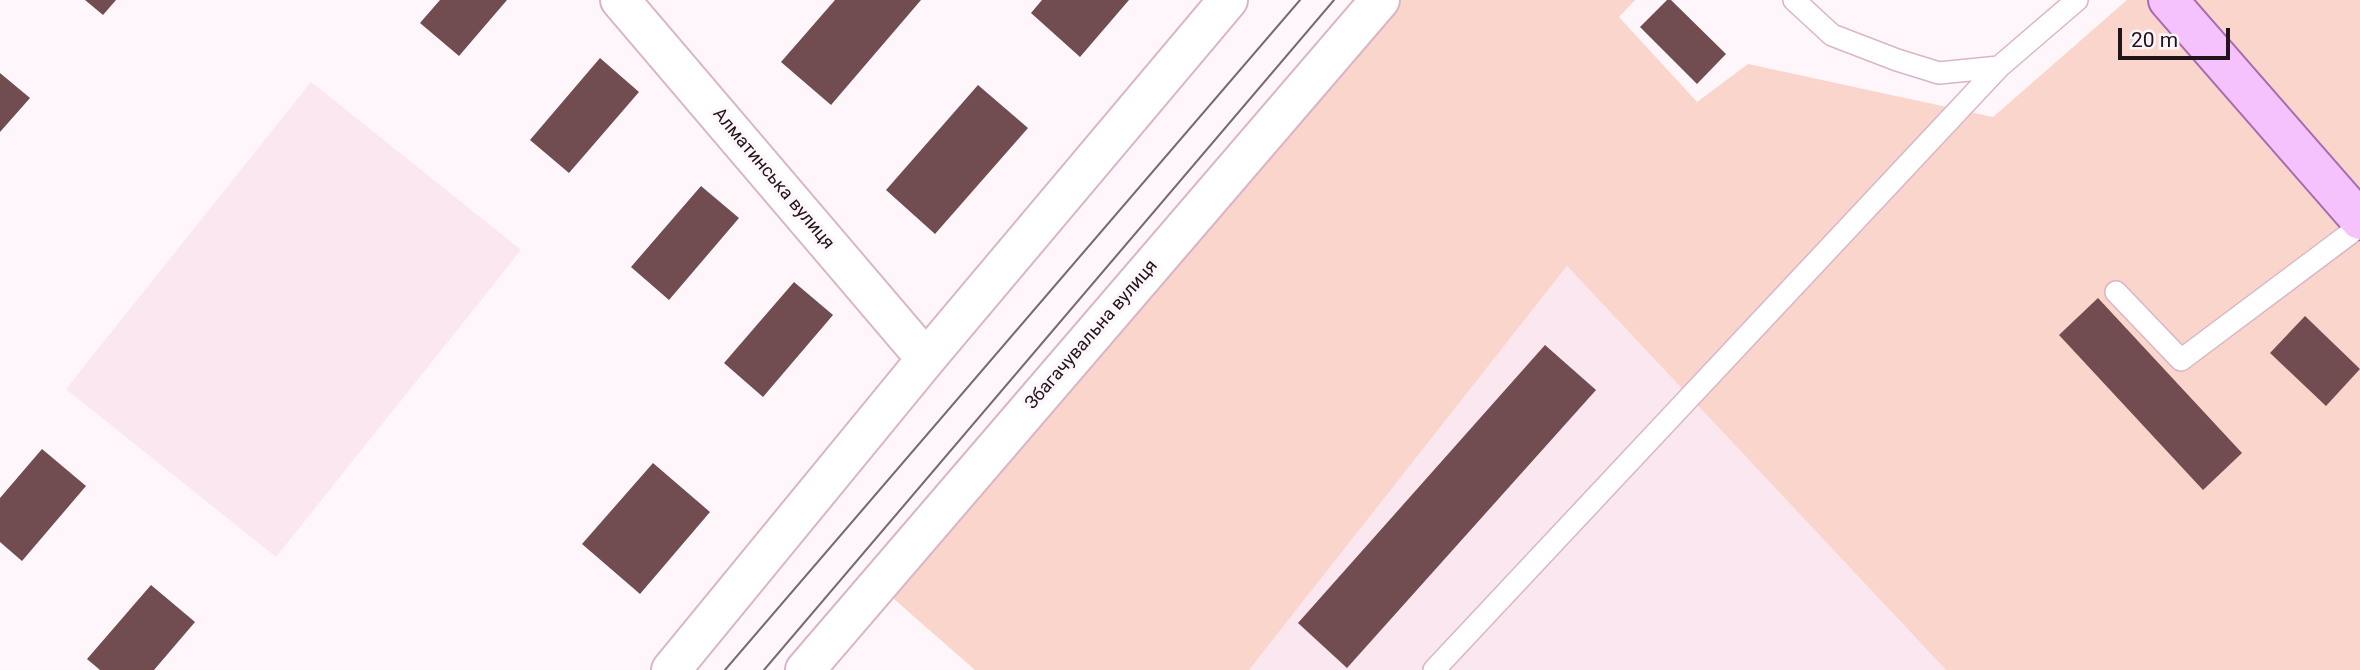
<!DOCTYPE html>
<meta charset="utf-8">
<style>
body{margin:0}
#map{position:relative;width:2360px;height:670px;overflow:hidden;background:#fef6fa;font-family:Roboto,sans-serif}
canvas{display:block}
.scale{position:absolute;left:2118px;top:28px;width:112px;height:32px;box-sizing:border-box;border:4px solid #21141b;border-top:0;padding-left:9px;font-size:21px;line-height:24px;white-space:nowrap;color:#21141b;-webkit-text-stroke:5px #fef6fa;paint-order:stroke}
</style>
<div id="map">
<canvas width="2360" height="670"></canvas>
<div class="scale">20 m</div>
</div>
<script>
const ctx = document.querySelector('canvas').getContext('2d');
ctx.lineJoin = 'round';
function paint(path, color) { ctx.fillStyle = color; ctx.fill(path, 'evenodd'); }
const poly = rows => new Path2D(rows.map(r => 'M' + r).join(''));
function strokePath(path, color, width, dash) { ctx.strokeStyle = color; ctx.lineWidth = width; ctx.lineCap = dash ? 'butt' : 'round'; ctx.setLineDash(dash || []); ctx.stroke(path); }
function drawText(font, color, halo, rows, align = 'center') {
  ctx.font = font + ' Roboto,sans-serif'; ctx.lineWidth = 7; ctx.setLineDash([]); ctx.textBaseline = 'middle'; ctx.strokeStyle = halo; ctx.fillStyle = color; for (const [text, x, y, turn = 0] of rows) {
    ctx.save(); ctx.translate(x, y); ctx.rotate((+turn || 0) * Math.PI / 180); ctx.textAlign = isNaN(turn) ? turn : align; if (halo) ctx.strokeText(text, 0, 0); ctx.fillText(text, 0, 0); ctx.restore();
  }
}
paint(poly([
 [311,82,521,250,276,557,66,389],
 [1567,266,1946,670,1249,670]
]), '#fae7f0');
paint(poly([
 [1380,0,1635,0,1619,17,1697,102,1748,64,1993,117,2127,0,2360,0,2360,670,1946,670,1567,266,1249,670,975,670,878,585]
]), '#fad5cb');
paint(poly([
 [85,0,116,0,103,15],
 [440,0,507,0,459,56,420,23],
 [835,0,921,0,831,105,781,62],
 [1042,0,1129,0,1080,57,1031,13],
 [1667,0,1671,0,1726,54,1697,84,1640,27],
 [600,58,639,92,569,173,530,140],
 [0,73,30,98,0,132],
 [978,85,1028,128,935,234,886,190],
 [701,186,739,218,669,300,631,267],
 [794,282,833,315,763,397,724,363],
 [2098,298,2242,453,2203,490,2059,335],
 [2305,316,2360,369,2326,406,2270,353],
 [1545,345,1596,390,1347,668,1298,623],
 [42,449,86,486,22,561,0,542,0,498],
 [653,463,710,512,640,594,582,544],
 [151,585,195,622,154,670,100,670,87,659]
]), '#714c51');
const service = poly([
 [1794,0,1832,35,1897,60,1939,73,1999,67,2077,0],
 [2116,292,2181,360,2360,226],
 [1434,670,1999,67]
]);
const minor = poly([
 [620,0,926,359],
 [671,670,926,359,1228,0],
 [805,670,1380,0]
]);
const primary = poly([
 [2168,0,2360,220]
]);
strokePath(service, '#dab5c8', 24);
strokePath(minor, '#dab5c8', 42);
strokePath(primary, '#a76baf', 42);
strokePath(service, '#fff', 21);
strokePath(minor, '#fff', 38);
strokePath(primary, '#f5c2fe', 38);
strokePath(poly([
 [725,670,1300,0],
 [764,670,1334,0]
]), '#776b71', 2);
drawText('18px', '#21141b', '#fef6fa', [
 ["Алматинська вулиця",773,179,50],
 ["Збагачувальна вулиця",1092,335,-49]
]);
</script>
